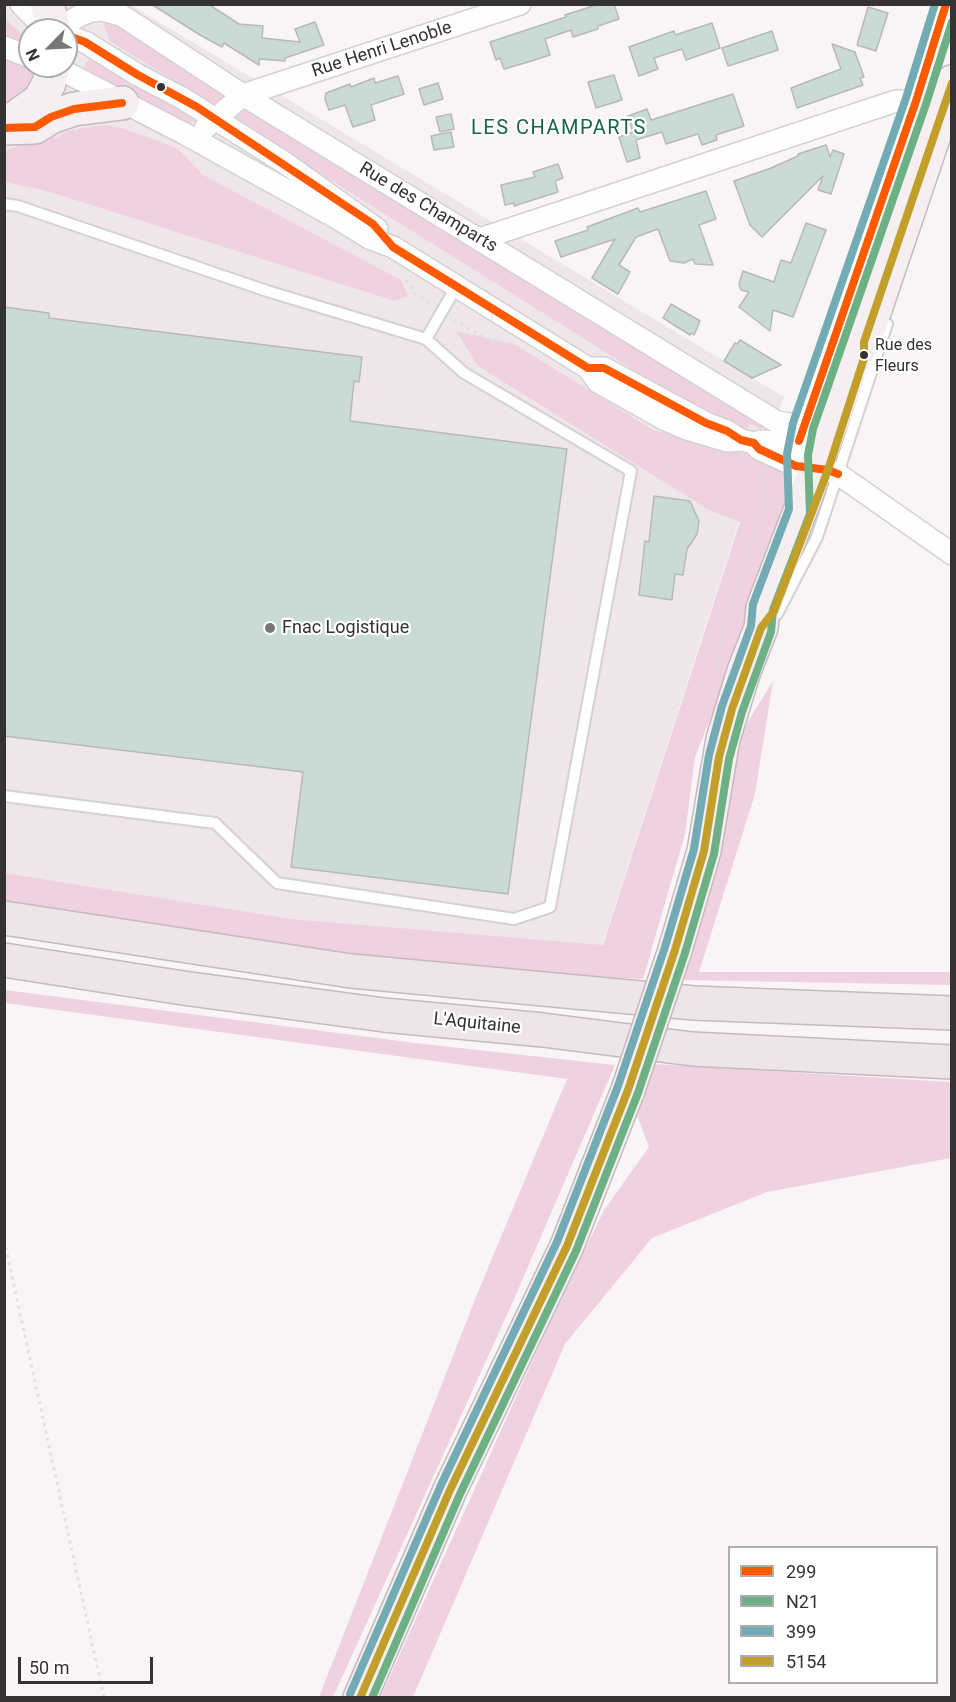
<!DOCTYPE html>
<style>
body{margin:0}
#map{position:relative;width:956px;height:1702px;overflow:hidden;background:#f9f5f7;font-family:Roboto,sans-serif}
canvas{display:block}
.frame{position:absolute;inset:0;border:6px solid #343232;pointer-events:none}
.legend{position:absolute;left:728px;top:1546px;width:210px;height:138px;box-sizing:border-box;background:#fff;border:2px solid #aeadad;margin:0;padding:8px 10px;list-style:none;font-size:18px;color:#343232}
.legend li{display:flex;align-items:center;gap:12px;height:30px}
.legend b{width:30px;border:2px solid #aeadad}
.north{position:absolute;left:18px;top:18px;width:60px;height:60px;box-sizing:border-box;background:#fff;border:2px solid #aeadad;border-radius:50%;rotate:246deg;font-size:16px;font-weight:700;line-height:24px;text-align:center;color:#343232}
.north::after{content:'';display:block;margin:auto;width:21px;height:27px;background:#797677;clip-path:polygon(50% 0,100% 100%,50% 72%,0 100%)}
.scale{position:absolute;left:18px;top:1657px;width:135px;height:27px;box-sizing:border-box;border:3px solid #343232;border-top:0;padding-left:8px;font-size:18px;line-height:21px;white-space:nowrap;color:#343232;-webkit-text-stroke:4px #fff;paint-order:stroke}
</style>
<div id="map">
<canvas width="956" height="1702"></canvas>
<div class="frame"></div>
<ul class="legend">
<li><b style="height:8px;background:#ff5a00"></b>299</li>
<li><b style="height:8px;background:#6db086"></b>N21</li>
<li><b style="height:8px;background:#72abb4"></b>399</li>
<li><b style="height:8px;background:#c19f2a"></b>5154</li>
</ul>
<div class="north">N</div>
<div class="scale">50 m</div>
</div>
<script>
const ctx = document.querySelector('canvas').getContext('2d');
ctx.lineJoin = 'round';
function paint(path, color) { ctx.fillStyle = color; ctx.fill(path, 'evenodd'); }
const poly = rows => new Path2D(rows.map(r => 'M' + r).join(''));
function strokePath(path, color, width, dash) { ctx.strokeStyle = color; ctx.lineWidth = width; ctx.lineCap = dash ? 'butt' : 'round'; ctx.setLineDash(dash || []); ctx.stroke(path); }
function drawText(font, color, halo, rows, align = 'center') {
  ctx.font = font + ' Roboto,sans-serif'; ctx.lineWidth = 4.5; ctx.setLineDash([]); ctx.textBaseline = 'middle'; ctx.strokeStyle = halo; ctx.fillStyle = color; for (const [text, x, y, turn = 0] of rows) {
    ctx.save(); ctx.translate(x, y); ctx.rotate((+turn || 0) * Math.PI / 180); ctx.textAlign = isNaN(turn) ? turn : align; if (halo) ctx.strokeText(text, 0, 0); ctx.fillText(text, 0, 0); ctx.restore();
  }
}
paint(poly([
 [5,5,131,5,784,397,739,522,597,962,517,942,43,894,5,885],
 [30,30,66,30,66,66,30,66]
]), '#efe6ea');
paint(poly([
 [101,17,112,17,224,92,225,100,214,105,110,41],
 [4,18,25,37,28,41,27,43,25,44,5,36],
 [4,59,36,72,30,90,4,108],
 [89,59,144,91,173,99,201,121,186,123,143,106,84,67],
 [252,109,762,425,763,427,761,429,750,424,746,431,706,415,233,119,243,110],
 [102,125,122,128,177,148,203,175,401,280,408,296,395,301,47,191,5,182,4,151,45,137,57,138,67,131],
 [456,331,516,345,653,430,762,458,783,472,790,494,749,622,695,757,685,834,643,979,605,977,351,955,5,903,4,873,291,919,603,945,740,522,709,510,478,366],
 [773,681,755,794,699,972,951,972,951,985,681,980,719,850,742,731],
 [5,990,423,1044,615,1065,511,1306,333,1697,319,1697,478,1292,567,1079,5,1003],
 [653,1064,951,1082,951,1158,767,1192,652,1238,565,1344,413,1697,380,1698,546,1331,604,1210,649,1147,637,1115,641,1085]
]), '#f0d1df');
const building = poly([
 [151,4,208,4,239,24,263,26,262,38,300,42,295,29,315,22,324,45,285,58,285,61,259,59,259,65,224,43,222,47,200,35,151,4],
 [599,4,614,4,619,19,598,26,598,29,573,37,571,30,545,39,550,55,525,63,504,69,500,58,496,60,490,42,566,17,565,15,599,4],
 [868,7,888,13,876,51,857,45,868,7],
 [712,23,720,48,686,60,682,49,654,58,658,69,639,76,629,47,674,31,675,35,712,23],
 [772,31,778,50,728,66,722,48,772,31],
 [832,44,855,52,864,77,860,78,863,85,797,108,791,88,841,69,832,44],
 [614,75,622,100,596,108,588,82,614,75],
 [398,76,404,94,371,105,375,120,353,127,345,105,329,110,325,99,326,93,350,84,351,87,374,78,375,83,398,76],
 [438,83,443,99,424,105,419,89,438,83],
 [733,94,744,126,716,135,717,140,702,145,698,134,666,144,662,132,636,140,640,158,627,162,619,137,633,132,628,116,647,109,651,120,733,94],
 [451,114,454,129,440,132,436,117,451,114],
 [451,132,454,147,434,150,431,136,451,132],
 [826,145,830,157,833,150,844,154,831,194,818,190,823,176,762,237,750,225,734,181,771,168,798,156,798,154,826,145],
 [558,164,563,178,555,181,558,192,514,206,514,203,505,205,501,185,535,177,533,172,558,164],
 [706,191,716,219,699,225,713,265,695,264,693,259,684,263,670,261,658,229,636,237,619,265,630,272,618,294,592,278,615,239,561,257,555,241,588,230,587,227,638,208,640,212,706,191],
 [806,223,826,230,793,317,773,310,770,331,739,307,749,292,741,290,739,284,743,271,774,282,781,260,791,263,806,223],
 [671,304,700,321,694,335,691,333,690,335,663,318,671,304],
 [4,307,49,313,49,318,362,357,359,382,354,381,350,421,567,449,508,894,291,867,303,772,4,736,4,307],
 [740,340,781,365,752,378,724,361,735,343,737,344,740,340],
 [654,496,690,501,699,521,697,534,687,549,683,575,675,574,672,600,639,595,645,541,649,542,654,496]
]);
paint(building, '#cadbd5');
strokePath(building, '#b9b8b8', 1.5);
const service = poly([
 [4,204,18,206,267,291,426,339,464,373,631,471,550,907,514,919,277,883,215,823,4,796],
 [426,339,456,287],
 [770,620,777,614,817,537,887,324]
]);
const minor = poly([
 [21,4,35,18,54,30],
 [55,30,81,15,91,11,102,10,121,15,243,95,777,422,803,426],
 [66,35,85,42,138,75,182,98,285,163,377,229],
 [4,47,30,57],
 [54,66,185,134,335,217,371,239,393,247,588,368,598,382,664,419,687,429,727,441,741,440],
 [205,128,243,95,520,4],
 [480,239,896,101,916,101],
 [588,368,604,368,706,423,727,431,741,440,754,443,762,441,774,442,799,441,810,437],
 [754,443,759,449,796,466,828,470,838,474,952,554],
 [799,501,797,454,803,426,916,101,946,4]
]);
const primary = poly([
 [47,4,54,30],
 [8,123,40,100,49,83,53,66],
 [4,128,35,127,51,117,74,109,122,103],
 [675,950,704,851,723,739,744,671,761,628,763,608,807,493,855,354,864,342,952,82],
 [360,1698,450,1490,567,1246,628,1090]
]);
const motorway = poly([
 [4,918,351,971,694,1003,952,1013],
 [4,960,183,988,384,1015,543,1030,692,1049,952,1062]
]);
strokePath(service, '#d3d1d2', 14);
strokePath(minor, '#d3d1d2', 24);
strokePath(primary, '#c4babe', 36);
strokePath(motorway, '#c4babe', 36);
strokePath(poly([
 [406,280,416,294,431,305],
 [454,320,484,337,511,344],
 [717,667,721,640,764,494,765,483,759,472],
 [4,1240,104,1698]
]), '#e1e0e0', 3, [3, 4.5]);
strokePath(service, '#fefefe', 10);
strokePath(minor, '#fefefe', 21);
strokePath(primary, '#f5eff2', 33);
strokePath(motorway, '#eee5e9', 33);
const primaryBridge = poly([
 [628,1090,675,950]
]);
strokePath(primaryBridge, '#c4babe', 36, []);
strokePath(primaryBridge, '#f5eff2', 33);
strokePath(poly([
 [66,35,85,42,138,75,197,107,373,224,393,247,588,368,604,368,706,423,727,431,741,440,754,443,759,449,796,466,828,470,838,474],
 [4,128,35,127,51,117,74,109,122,103],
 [799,441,916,101,946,4]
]), '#ff5a00', 8);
strokePath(poly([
 [372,1698,460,1494,576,1251,638,1093,685,953,714,854,729,759,742,712,771,632,773,610,810,514,808,455,813,429,926,104,952,22]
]), '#6db086', 8);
strokePath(poly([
 [350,1694,441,1485,557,1242,618,1086,665,947,694,849,709,755,722,706,751,626,753,604,789,509,787,454,793,423,906,98,935,4]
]), '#72abb4', 8);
strokePath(poly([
 [360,1698,450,1490,567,1246,628,1090,675,950,704,851,719,757,732,709,761,628,774,611,828,470,864,358,864,342,952,83]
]), '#c19f2a', 8);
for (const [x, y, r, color] of [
 [161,87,5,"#343232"],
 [864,355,5,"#343232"],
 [270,628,6,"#797677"]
]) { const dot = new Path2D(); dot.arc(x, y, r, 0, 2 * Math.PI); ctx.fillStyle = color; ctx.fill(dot); strokePath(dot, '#fff', 2); }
drawText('16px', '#343232', '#fff', [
 ["Rue des",875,346],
 ["Fleurs",875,367]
], 'left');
drawText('18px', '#343232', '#fff', [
 ["Rue Henri Lenoble",382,50,-18],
 ["Rue des Champarts",428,208,31],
 ["L'Aquitaine",477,1024,6]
]);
drawText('18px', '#343232', '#fff', [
 ["Fnac Logistique",282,628]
], 'left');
ctx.letterSpacing = '1.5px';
drawText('20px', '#19624b', '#fff', [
 ["LES CHAMPARTS",559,129]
]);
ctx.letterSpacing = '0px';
</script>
